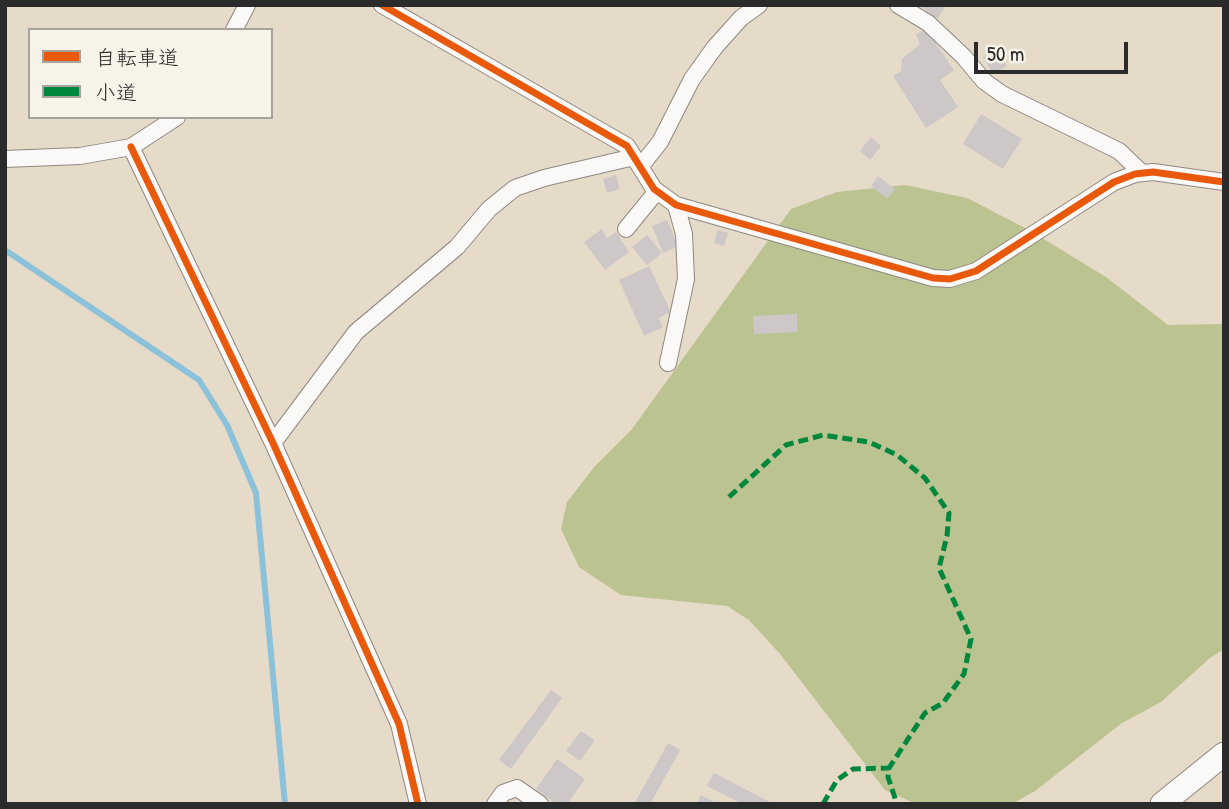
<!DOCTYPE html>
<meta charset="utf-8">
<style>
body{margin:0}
#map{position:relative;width:1229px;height:809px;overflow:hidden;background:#e6dac9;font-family:"Patrick Hand","Klee One",sans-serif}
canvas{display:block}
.frame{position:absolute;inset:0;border:7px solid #2b2b2b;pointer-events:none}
.legend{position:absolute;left:28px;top:28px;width:245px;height:91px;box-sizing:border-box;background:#f7f3e8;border:2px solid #a5a39c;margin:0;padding:9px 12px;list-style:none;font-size:21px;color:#2b2b2b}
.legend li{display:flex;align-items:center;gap:14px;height:35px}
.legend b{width:35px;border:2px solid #a5a39c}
.scale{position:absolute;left:974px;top:42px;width:154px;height:32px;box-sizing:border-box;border:4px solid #2b2b2b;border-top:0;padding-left:9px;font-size:21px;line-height:24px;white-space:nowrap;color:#2b2b2b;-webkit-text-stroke:5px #f7f3e8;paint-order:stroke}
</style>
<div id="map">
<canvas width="1229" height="809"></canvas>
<div class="frame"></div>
<ul class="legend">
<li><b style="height:9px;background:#e8590c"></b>自転車道</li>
<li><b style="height:9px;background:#00873e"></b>小道</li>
</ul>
<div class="scale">50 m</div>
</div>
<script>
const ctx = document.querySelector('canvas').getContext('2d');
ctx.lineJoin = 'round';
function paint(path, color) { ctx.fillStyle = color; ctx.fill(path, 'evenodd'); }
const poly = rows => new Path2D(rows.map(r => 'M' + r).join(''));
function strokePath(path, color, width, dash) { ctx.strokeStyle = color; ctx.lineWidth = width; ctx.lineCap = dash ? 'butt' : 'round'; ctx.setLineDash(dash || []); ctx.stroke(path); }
paint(poly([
 [905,185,967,198,1029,230,1106,277,1168,325,1224,324,1224,649,1210,658,1161,702,1122,723,1035,791,1012,804,916,804,885,790,780,654,749,620,727,606,621,595,579,567,561,529,567,502,595,466,632,429,791,209,837,192]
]), '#bbc390');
strokePath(poly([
 [5,250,199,380,227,425,256,493,285,804]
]), '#8bc2d9', 6);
paint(poly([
 [919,5,947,5,937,19],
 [926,29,954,70,940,80,958,107,926,128,893,76,901,71,902,59,920,44,916,34],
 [997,49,1007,66,993,74,983,57],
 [981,114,1022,139,1003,169,963,144],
 [871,137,881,146,870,160,860,151],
 [616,175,620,189,607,193,603,179],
 [878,176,895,189,887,199,871,186],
 [667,220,678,246,663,253,652,226],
 [602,229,607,238,616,232,629,252,605,270,584,242],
 [718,230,728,233,724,246,714,243],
 [647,235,662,253,647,265,632,247],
 [649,266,671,312,659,318,663,327,644,336,619,280],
 [797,314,797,332,754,334,753,316],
 [551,690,562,698,511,769,499,760],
 [581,731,595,740,580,761,566,751],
 [668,743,680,750,650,804,634,804],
 [557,759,585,779,567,804,556,804,536,789],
 [714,773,774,804,743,804,707,786],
 [701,795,718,804,697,804]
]), '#cdc7c8');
const street = poly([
 [382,5,627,146,654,189,676,205,933,278,950,279,976,271,1114,182,1135,174,1153,172,1224,182],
 [898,5,928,23,963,56,984,81,1002,94,1119,151,1142,173],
 [234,30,247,5],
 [131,147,273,443,399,724,418,804],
 [5,159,80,156,131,147,177,117],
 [640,167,660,142,692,79,715,47,741,18,759,5],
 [626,229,657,191],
 [668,363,686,279,684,234,676,205],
 [273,443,356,332,457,247,489,209,515,188,544,178,634,157],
 [495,804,503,793,517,788,540,804]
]);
const secondary = poly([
 [1162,804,1224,754]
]);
strokePath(street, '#8e8880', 18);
strokePath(secondary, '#8e8880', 25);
strokePath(street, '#fbf9f7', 16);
strokePath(secondary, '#fbf9f7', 23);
strokePath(poly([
 [729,497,786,445,823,435,869,442,897,455,925,478,949,513,947,536,939,568,971,639,964,674,943,703,925,713,889,768,888,777,897,804],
 [823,804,837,780,853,769,889,768]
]), '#00873e', 5, [10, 5]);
strokePath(poly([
 [382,5,627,146,654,189,676,205,933,278,950,279,976,271,1114,182,1135,174,1153,172,1224,182],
 [131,147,273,443,399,724,418,804]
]), '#e8590c', 7);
</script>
